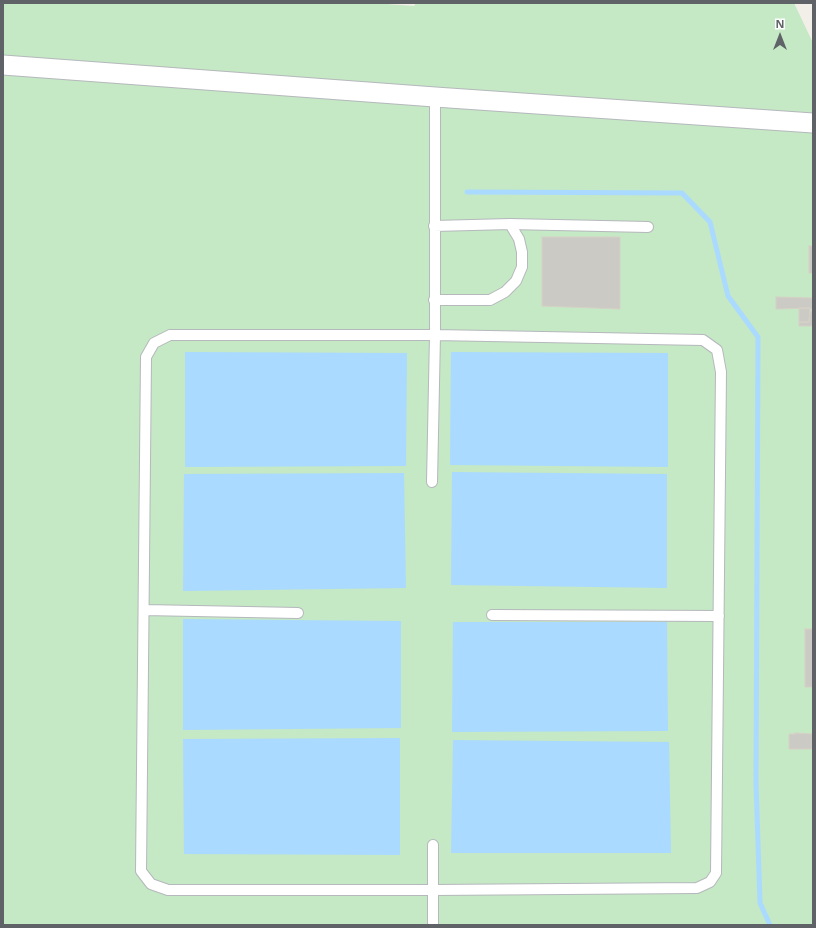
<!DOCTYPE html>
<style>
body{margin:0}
#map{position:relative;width:816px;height:928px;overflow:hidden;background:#f1efe8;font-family:"Noto Sans",sans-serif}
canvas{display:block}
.frame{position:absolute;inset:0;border:4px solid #5f6368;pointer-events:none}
.north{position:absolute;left:760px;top:16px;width:40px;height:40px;-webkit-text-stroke:3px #fff;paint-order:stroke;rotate:0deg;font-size:11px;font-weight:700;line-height:16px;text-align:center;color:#5f6368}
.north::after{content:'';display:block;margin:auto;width:14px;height:18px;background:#5f6368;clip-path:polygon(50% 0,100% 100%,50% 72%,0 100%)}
</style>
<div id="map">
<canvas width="816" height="928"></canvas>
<div class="frame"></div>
<div class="north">N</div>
</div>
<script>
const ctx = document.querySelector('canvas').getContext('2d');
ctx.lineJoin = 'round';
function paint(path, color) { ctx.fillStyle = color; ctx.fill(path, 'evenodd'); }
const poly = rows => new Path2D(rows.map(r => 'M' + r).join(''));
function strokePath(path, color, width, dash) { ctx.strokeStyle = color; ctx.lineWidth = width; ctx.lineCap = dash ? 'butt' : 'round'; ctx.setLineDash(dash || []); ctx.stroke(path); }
paint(poly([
 [3,3,373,3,414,6,416,3,794,3,813,43,813,925,3,925]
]), '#c5e8c5');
paint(poly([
 [185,352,407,353,406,466,185,467],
 [451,352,668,353,668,467,450,465],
 [452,472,667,474,667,588,451,585],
 [404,473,406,588,183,591,184,474],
 [183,619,401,621,401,728,183,730],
 [453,622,667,622,668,731,452,732],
 [400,738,400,855,184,854,183,739],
 [453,740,669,742,671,853,451,853]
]), '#aadaff');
strokePath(poly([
 [467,192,682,193,710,222,728,296,758,337,756,783,760,903,770,925]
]), '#aadaff', 5);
const building = poly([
 [542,237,620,237,620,309,542,306,542,237],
 [809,246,813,246,813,273,809,273,809,246],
 [776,297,813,298,813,309,810,309,810,308,776,309,776,297],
 [799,308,810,308,809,322,799,322,799,308],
 [810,311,813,311,813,326,799,326,799,322,809,322,810,311],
 [805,629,813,629,813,687,805,687,805,629],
 [795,733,813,734,813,749,789,749,789,734,795,734,795,733]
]);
paint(building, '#cccac5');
strokePath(building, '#d6d1c6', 1);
const lane = poly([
 [434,226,510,224,648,227],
 [434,300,490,300,505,292,516,281,522,267,522,252,519,239,510,224],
 [170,335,435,335,703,340,717,350,721,372,716,873,710,882,697,888,433,890,168,890,151,884,141,871,146,357,154,343,170,335],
 [432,482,435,335,435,97],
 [144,610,298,613],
 [492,615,719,616],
 [433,925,433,845]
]);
const street = poly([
 [3,65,435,97,813,123]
]);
strokePath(lane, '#b5b8bc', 12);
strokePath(street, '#b5b8bc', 21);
strokePath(lane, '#fff', 10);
strokePath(street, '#fff', 19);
</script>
